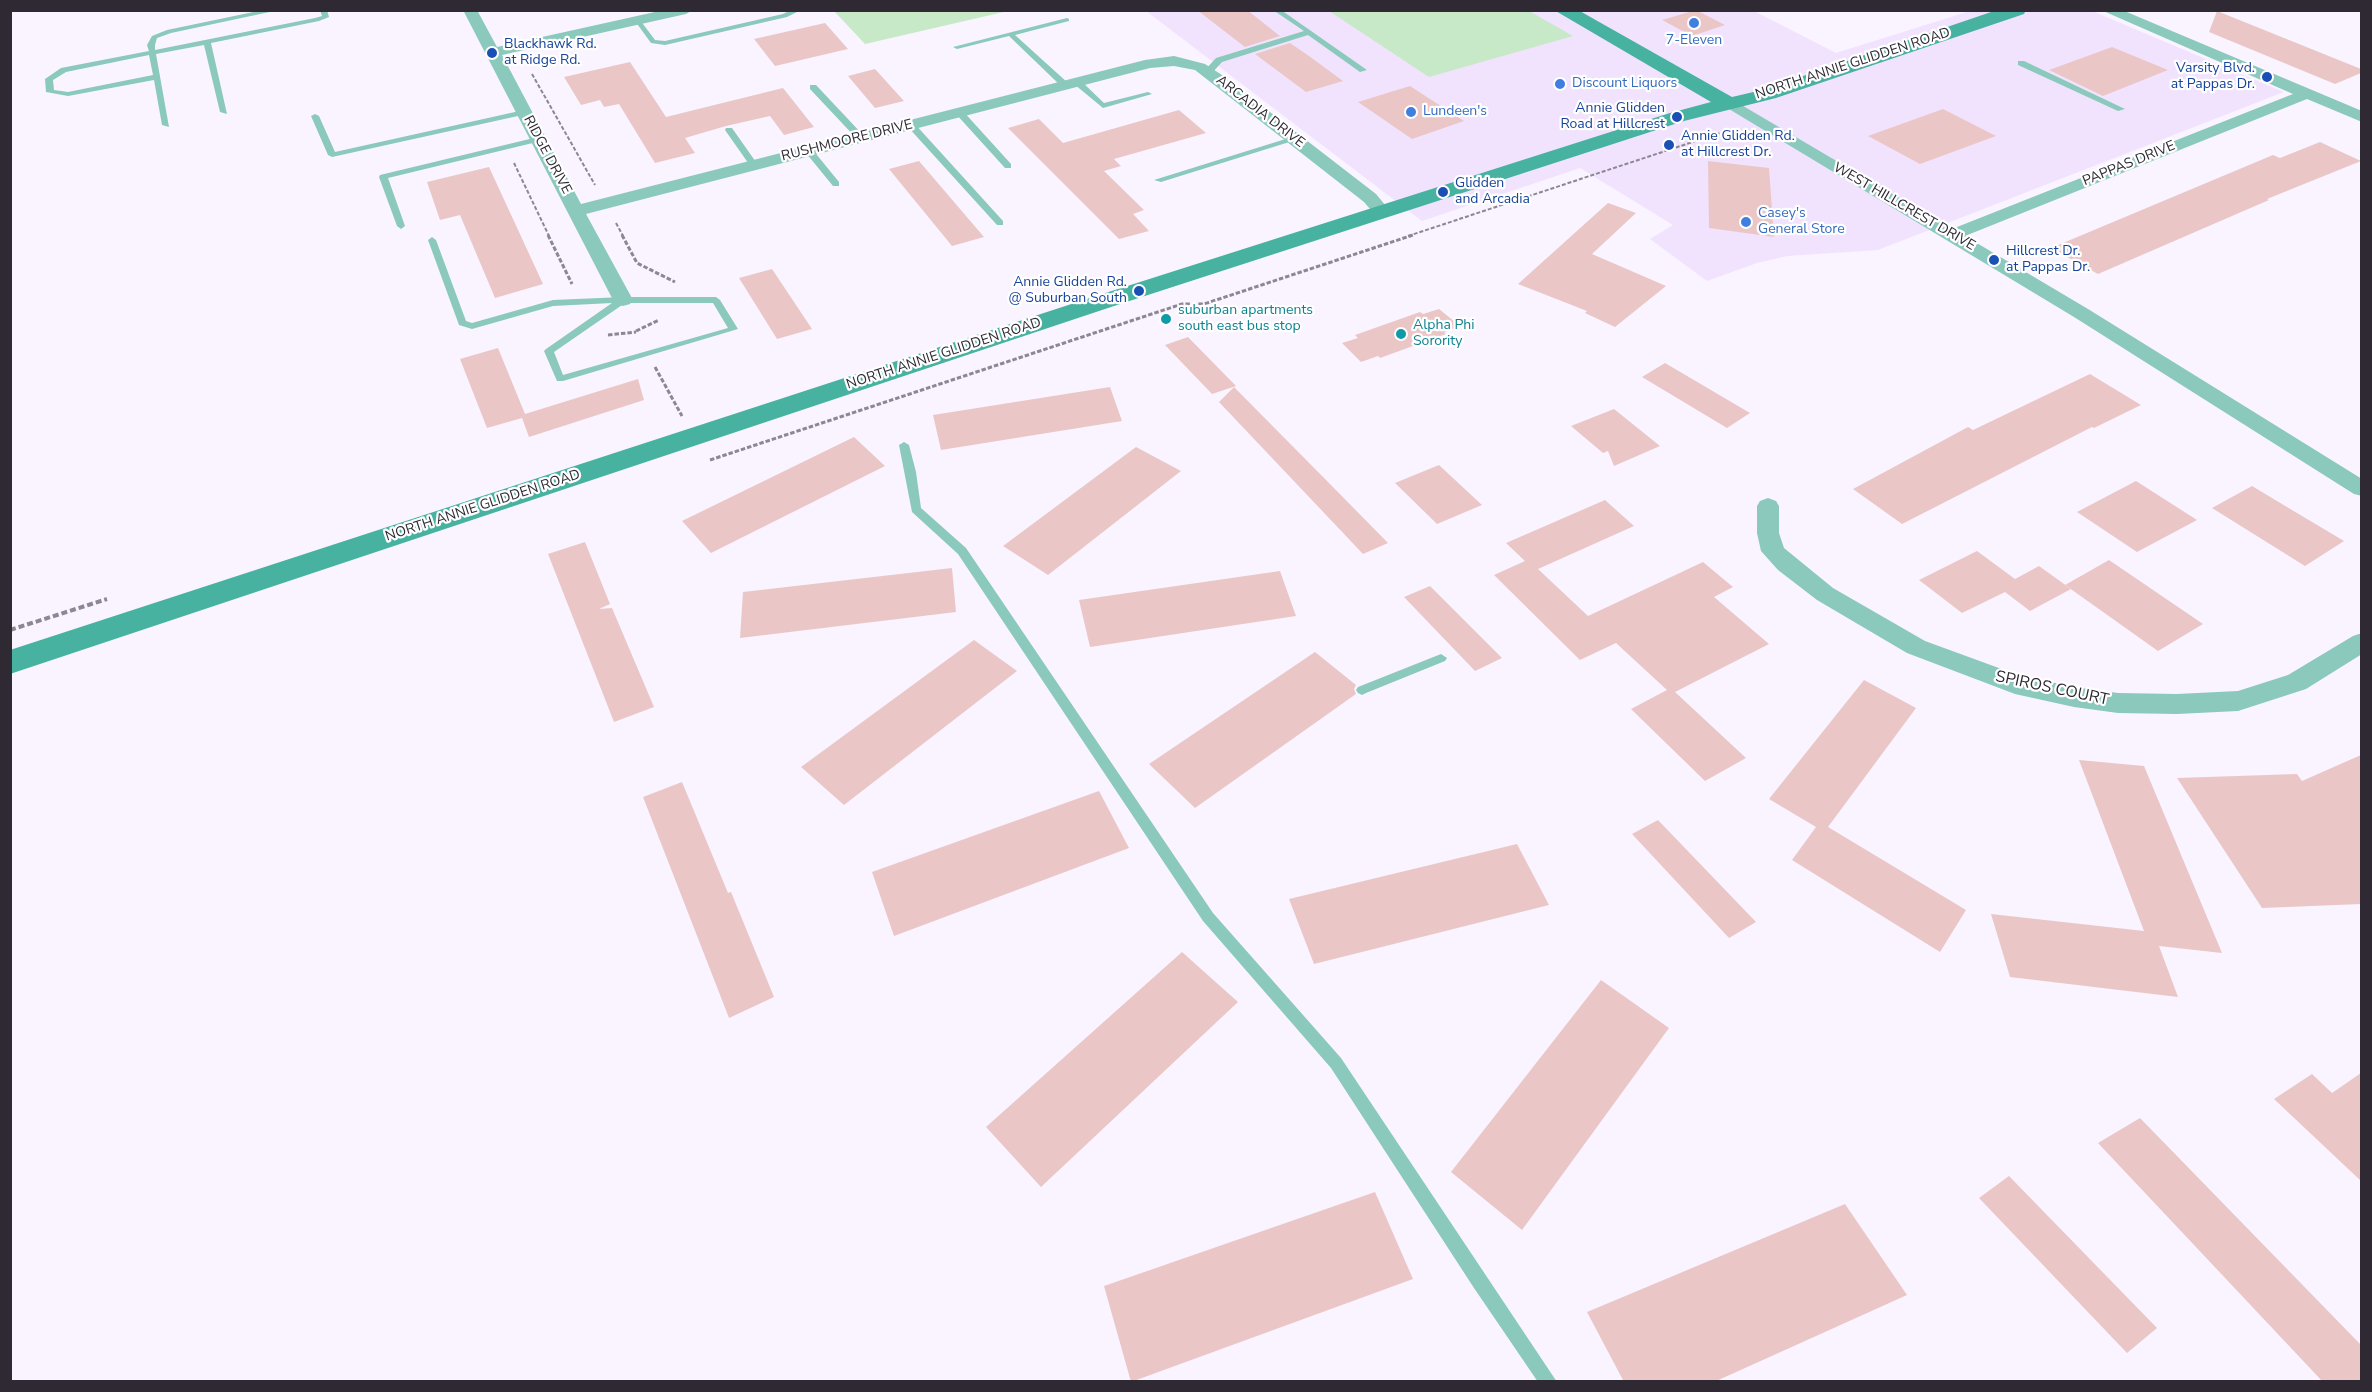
<!DOCTYPE html>
<style>
body{margin:0}
#map{position:relative;width:2372px;height:1392px;overflow:hidden;background:#f9f4ff;font-family:"Nunito Sans",sans-serif}
canvas{display:block}
.frame{position:absolute;inset:0;border:12px solid #2e2933;pointer-events:none}
</style>
<div id="map">
<canvas width="2372" height="1392"></canvas>
<div class="frame"></div>
</div>
<script>
const ctx = document.querySelector('canvas').getContext('2d');
ctx.lineJoin = 'round';
function paint(path, color) { ctx.fillStyle = color; ctx.fill(path, 'evenodd'); }
const poly = rows => new Path2D(rows.map(r => 'M' + r).join(''));
function strokePath(path, color, width, dash) { ctx.strokeStyle = color; ctx.lineWidth = width; ctx.lineCap = dash ? 'butt' : 'round'; ctx.setLineDash(dash || []); ctx.stroke(path); }
function drawText(font, color, halo, rows, align = 'center') {
  ctx.font = font + ' "Nunito Sans",sans-serif'; ctx.lineWidth = 4.5; ctx.setLineDash([]); ctx.textBaseline = 'middle'; ctx.strokeStyle = halo; ctx.fillStyle = color; for (const [text, x, y, turn = 0] of rows) {
    ctx.save(); ctx.translate(x, y); ctx.rotate((+turn || 0) * Math.PI / 180); ctx.textAlign = isNaN(turn) ? turn : align; if (halo) ctx.strokeText(text, 0, 0); ctx.fillText(text, 0, 0); ctx.restore();
  }
}
paint(poly([
 [1146,11,1754,11,1836,53,1970,11,2092,11,2284,92,1878,250,1787,256,1757,263,1707,281,1650,239,1673,225,1580,168,1422,221]
]), '#f1e3fe');
paint(poly([
 [834,11,1008,11,865,44],
 [1329,11,1529,11,1573,36,1429,77]
]), '#c7e9c8');
paint(poly([
 [1197,10,1247,10,1280,36,1245,47],
 [1696,10,1725,25,1692,36,1662,20],
 [2217,11,2361,69,2361,73,2335,84,2209,32],
 [825,23,848,49,775,66,754,39],
 [1290,43,1309,56,1343,81,1306,92,1255,54],
 [2112,47,2168,70,2103,96,2049,70],
 [630,62,666,117,783,88,814,127,784,135,770,116,726,126,685,138,695,153,655,163,619,104,604,107,600,100,581,105,564,77],
 [875,69,904,101,875,108,848,76],
 [1410,86,1464,121,1412,139,1358,102],
 [1943,109,1996,136,1920,164,1868,136],
 [1179,110,1206,133,1114,159,1121,166,1104,171,1144,210,1133,214,1149,231,1119,239,1008,128,1039,119,1063,143],
 [2320,142,2361,161,2267,199,2269,200,2098,274,2051,248,2273,155,2280,158],
 [919,161,984,237,952,246,889,169],
 [1708,161,1769,168,1774,237,1709,228],
 [489,167,543,284,495,298,460,215,440,220,427,182],
 [1608,203,1636,213,1592,254,1666,286,1615,327,1585,313,1587,311,1518,284],
 [772,269,812,329,777,339,739,278],
 [1439,309,1460,326,1444,332,1446,334,1380,358,1378,356,1361,362,1342,343,1358,338,1355,335,1420,312,1423,314],
 [1188,337,1236,386,1212,394,1165,345],
 [498,348,525,414,638,379,644,400,529,437,522,418,487,428,460,359],
 [1665,363,1750,413,1727,428,1642,377],
 [2090,374,2141,405,2094,428,2092,427,1902,524,1853,489,1968,427,1973,430],
 [1110,387,1122,421,941,450,933,415],
 [1234,387,1328,482,1388,543,1363,554,1219,402],
 [1614,409,1660,446,1614,466,1608,451,1603,453,1571,426],
 [854,437,885,466,711,553,682,521],
 [1136,447,1181,471,1048,575,1003,546],
 [1439,465,1482,505,1437,524,1395,483],
 [2136,481,2197,520,2137,552,2077,512],
 [2252,486,2292,510,2344,541,2305,566,2212,508],
 [1605,500,1634,526,1538,569,1588,616,1703,562,1733,587,1714,597,1769,644,1675,692,1746,758,1705,781,1631,709,1667,690,1616,643,1580,660,1494,575,1525,561,1506,543],
 [585,542,610,604,599,609,612,608,654,707,614,722,548,554],
 [1977,551,2015,579,2039,566,2071,589,2030,611,2005,592,1962,613,1919,580],
 [2109,560,2203,624,2158,651,2065,585],
 [952,568,956,612,740,638,743,592],
 [1280,571,1296,616,1090,647,1079,600],
 [1430,586,1502,658,1475,671,1404,597],
 [974,640,1017,671,844,805,801,767],
 [1315,652,1356,685,1354,689,1356,694,1195,808,1149,764],
 [1864,680,1916,708,1828,827,1966,910,1940,952,1792,860,1816,827,1769,799],
 [2361,755,2361,904,2262,908,2177,778,2297,774,2302,781],
 [2079,760,2144,766,2222,953,2159,946,2178,997,2010,977,1991,914,2144,931],
 [682,782,728,893,731,892,774,997,729,1018,643,797],
 [1099,791,1129,848,894,936,872,872],
 [1658,820,1756,922,1729,938,1632,834],
 [1517,844,1549,905,1314,964,1289,899],
 [1182,952,1238,1002,1041,1187,986,1127],
 [1601,980,1669,1028,1522,1230,1451,1172],
 [2361,1073,2361,1181,2274,1099,2312,1074,2332,1093],
 [2140,1118,2361,1345,2361,1382,2323,1382,2098,1143],
 [2009,1176,2157,1328,2127,1353,1979,1198],
 [1375,1192,1413,1279,1131,1382,1104,1286],
 [1845,1204,1907,1295,1714,1382,1624,1382,1587,1312]
]), '#eac7c6');
strokePath(poly([
 [532,74,595,185],
 [514,163,549,236],
 [616,223,623,236],
 [1408,236,1732,129]
]), '#8c8791', 2, [4, 2]);
strokePath(poly([
 [548,235,572,284],
 [622,235,637,263,675,282],
 [636,331,659,320],
 [608,335,636,332],
 [655,367,682,416],
 [710,460,1182,304,1204,304,1413,235]
]), '#8c8791', 3, [4.5, 2]);
strokePath(poly([
 [10,630,107,599]
]), '#8c8791', 4, [6, 3]);
paint(poly([
 [263,10,279,10,171,33,157,38,155,45,155,50,315,18,322,16,320,10,327,10,329,17,319,21,211,43,227,114,220,112,204,45,156,54,169,127,162,125,154,80,68,96,46,92,45,79,61,68,149,51,147,45,152,36,167,30,263,10],
 [149,55,153,75,68,92,54,90,53,80,66,72,149,55],
 [791,10,801,10,787,17,665,45,651,43,635,21,640,20,655,40,665,41,783,14,791,10],
 [1273,10,1281,10,1367,70,1360,72,1308,35,1222,62,1211,74,1205,74,1205,70,1216,58,1304,31,1273,10],
 [1067,18,1069,19,1069,21,1015,35,1068,83,1068,87,1062,87,1009,36,957,49,953,47,1067,18],
 [2018,61,2024,61,2125,109,2118,111,2018,65,2018,61],
 [1074,80,1080,80,1104,103,1148,92,1152,94,1103,108,1074,84,1074,80],
 [810,85,816,85,863,135,863,139,857,139,810,89,810,85],
 [524,110,528,112,527,114,332,157,328,155,311,116,315,114,319,116,335,152,524,110],
 [956,110,962,110,1011,164,1011,168,1005,168,956,114,956,110],
 [908,123,914,123,1003,221,1003,225,997,225,908,127,908,123],
 [726,128,732,128,758,165,757,167,751,167,725,130,726,128],
 [538,137,541,137,541,141,388,178,405,226,401,229,397,226,379,177,380,175,538,137],
 [1292,137,1299,139,1161,182,1154,180,1292,137],
 [806,149,812,149,839,182,839,186,833,186,806,153,806,149],
 [432,237,436,240,466,321,472,323,553,300,623,297,716,297,720,300,738,329,563,381,557,381,544,351,546,349,612,303,553,306,472,329,459,325,428,240,432,237],
 [625,303,713,303,728,328,563,375,554,352,625,303],
 [904,442,909,445,916,472,921,508,966,548,1213,913,1341,1058,1557,1382,1538,1382,1474,1288,1331,1068,1203,921,958,554,912,512,899,445,904,442],
 [1441,654,1447,658,1445,661,1366,693,1362,695,1358,693,1356,690,1358,687,1441,654]
]), '#8bc9bd');
paint(poly([
 [463,10,477,10,497,47,664,10,693,10,686,14,502,55,581,204,1145,60,1174,56,1205,64,1222,75,1376,194,1391,212,1388,216,1376,216,1364,202,1195,70,1174,66,1150,68,586,214,633,300,630,304,623,306,616,304,613,300,463,10],
 [2101,10,2122,10,2362,111,2362,122,2307,99,1965,236,2088,309,2362,479,2362,496,2354,494,2074,317,1719,103,1727,98,1733,100,1952,229,2293,94,2101,10],
 [1768,498,1776,501,1779,506,1779,533,1784,548,1833,588,1925,641,2018,675,2074,687,2118,693,2177,694,2238,691,2288,675,2353,636,2362,633,2362,654,2306,689,2238,711,2177,714,2118,713,2074,707,2015,694,1907,653,1817,600,1778,570,1761,551,1757,533,1757,506,1760,501,1768,498]
]), '#8bc9bd');
paint(poly([
 [1554,10,1578,10,1732,97,1762,90,1997,10,2026,10,2024,14,1776,98,1684,121,1114,306,10,674,10,650,1096,296,1670,113,1711,102,1554,10]
]), '#48b2a1');
for (const [x, y, r, color] of [
 [1694,23,6,"#3f7fe0"],
 [492,53,6,"#1a4fb4"],
 [2267,77,6,"#1a4fb4"],
 [1560,84,6,"#3f7fe0"],
 [1411,112,6,"#3f7fe0"],
 [1677,117,6,"#1a4fb4"],
 [1669,145,6,"#1a4fb4"],
 [1443,192,6,"#1a4fb4"],
 [1746,222,6,"#3f7fe0"],
 [1994,260,6,"#1a4fb4"],
 [1139,291,6,"#1a4fb4"],
 [1166,319,6,"#0f9aa8"],
 [1401,334,6,"#0f9aa8"]
]) { const dot = new Path2D(); dot.arc(x, y, r, 0, 2 * Math.PI); ctx.fillStyle = color; ctx.fill(dot); strokePath(dot, '#fff', 2); }
drawText('14px', '#366cbe', '#fff', [
 ["7-Eleven",1694,41,"center"],
 ["Discount Liquors",1572,84],
 ["Lundeen's",1423,112],
 ["Casey's",1758,214],
 ["General Store",1758,230]
], 'left');
drawText('14px', '#164399', '#fff', [
 ["Blackhawk Rd.",504,45],
 ["at Ridge Rd.",504,61],
 ["Varsity Blvd.",2255,69,"right"],
 ["at Pappas Dr.",2255,85,"right"],
 ["Annie Glidden",1665,109,"right"],
 ["Road at Hillcrest",1665,125,"right"],
 ["Annie Glidden Rd.",1681,137],
 ["at Hillcrest Dr.",1681,153],
 ["Glidden",1455,184],
 ["and Arcadia",1455,200],
 ["Hillcrest Dr.",2006,252],
 ["at Pappas Dr.",2006,268],
 ["Annie Glidden Rd.",1127,283,"right"],
 ["@ Suburban South",1127,299,"right"]
], 'left');
drawText('14px', '#2e2933', '#fff', [
 ["NORTH ANNIE GLIDDEN ROAD",1853,64,-18],
 ["ARCADIA DRIVE",1260,112,38],
 ["RUSHMOORE DRIVE",847,141,-14],
 ["RIDGE DRIVE",547,155,62],
 ["PAPPAS DRIVE",2129,164,-22],
 ["WEST HILLCREST DRIVE",1904,207,30],
 ["NORTH ANNIE GLIDDEN ROAD",944,354,-18],
 ["NORTH ANNIE GLIDDEN ROAD",483,506,-18]
]);
drawText('14px', '#0d838f', '#fff', [
 ["suburban apartments",1178,311],
 ["south east bus stop",1178,327],
 ["Alpha Phi",1413,326],
 ["Sorority",1413,342]
], 'left');
drawText('16px', '#2e2933', '#fff', [
 ["SPIROS COURT",2052,689,12]
]);
</script>
